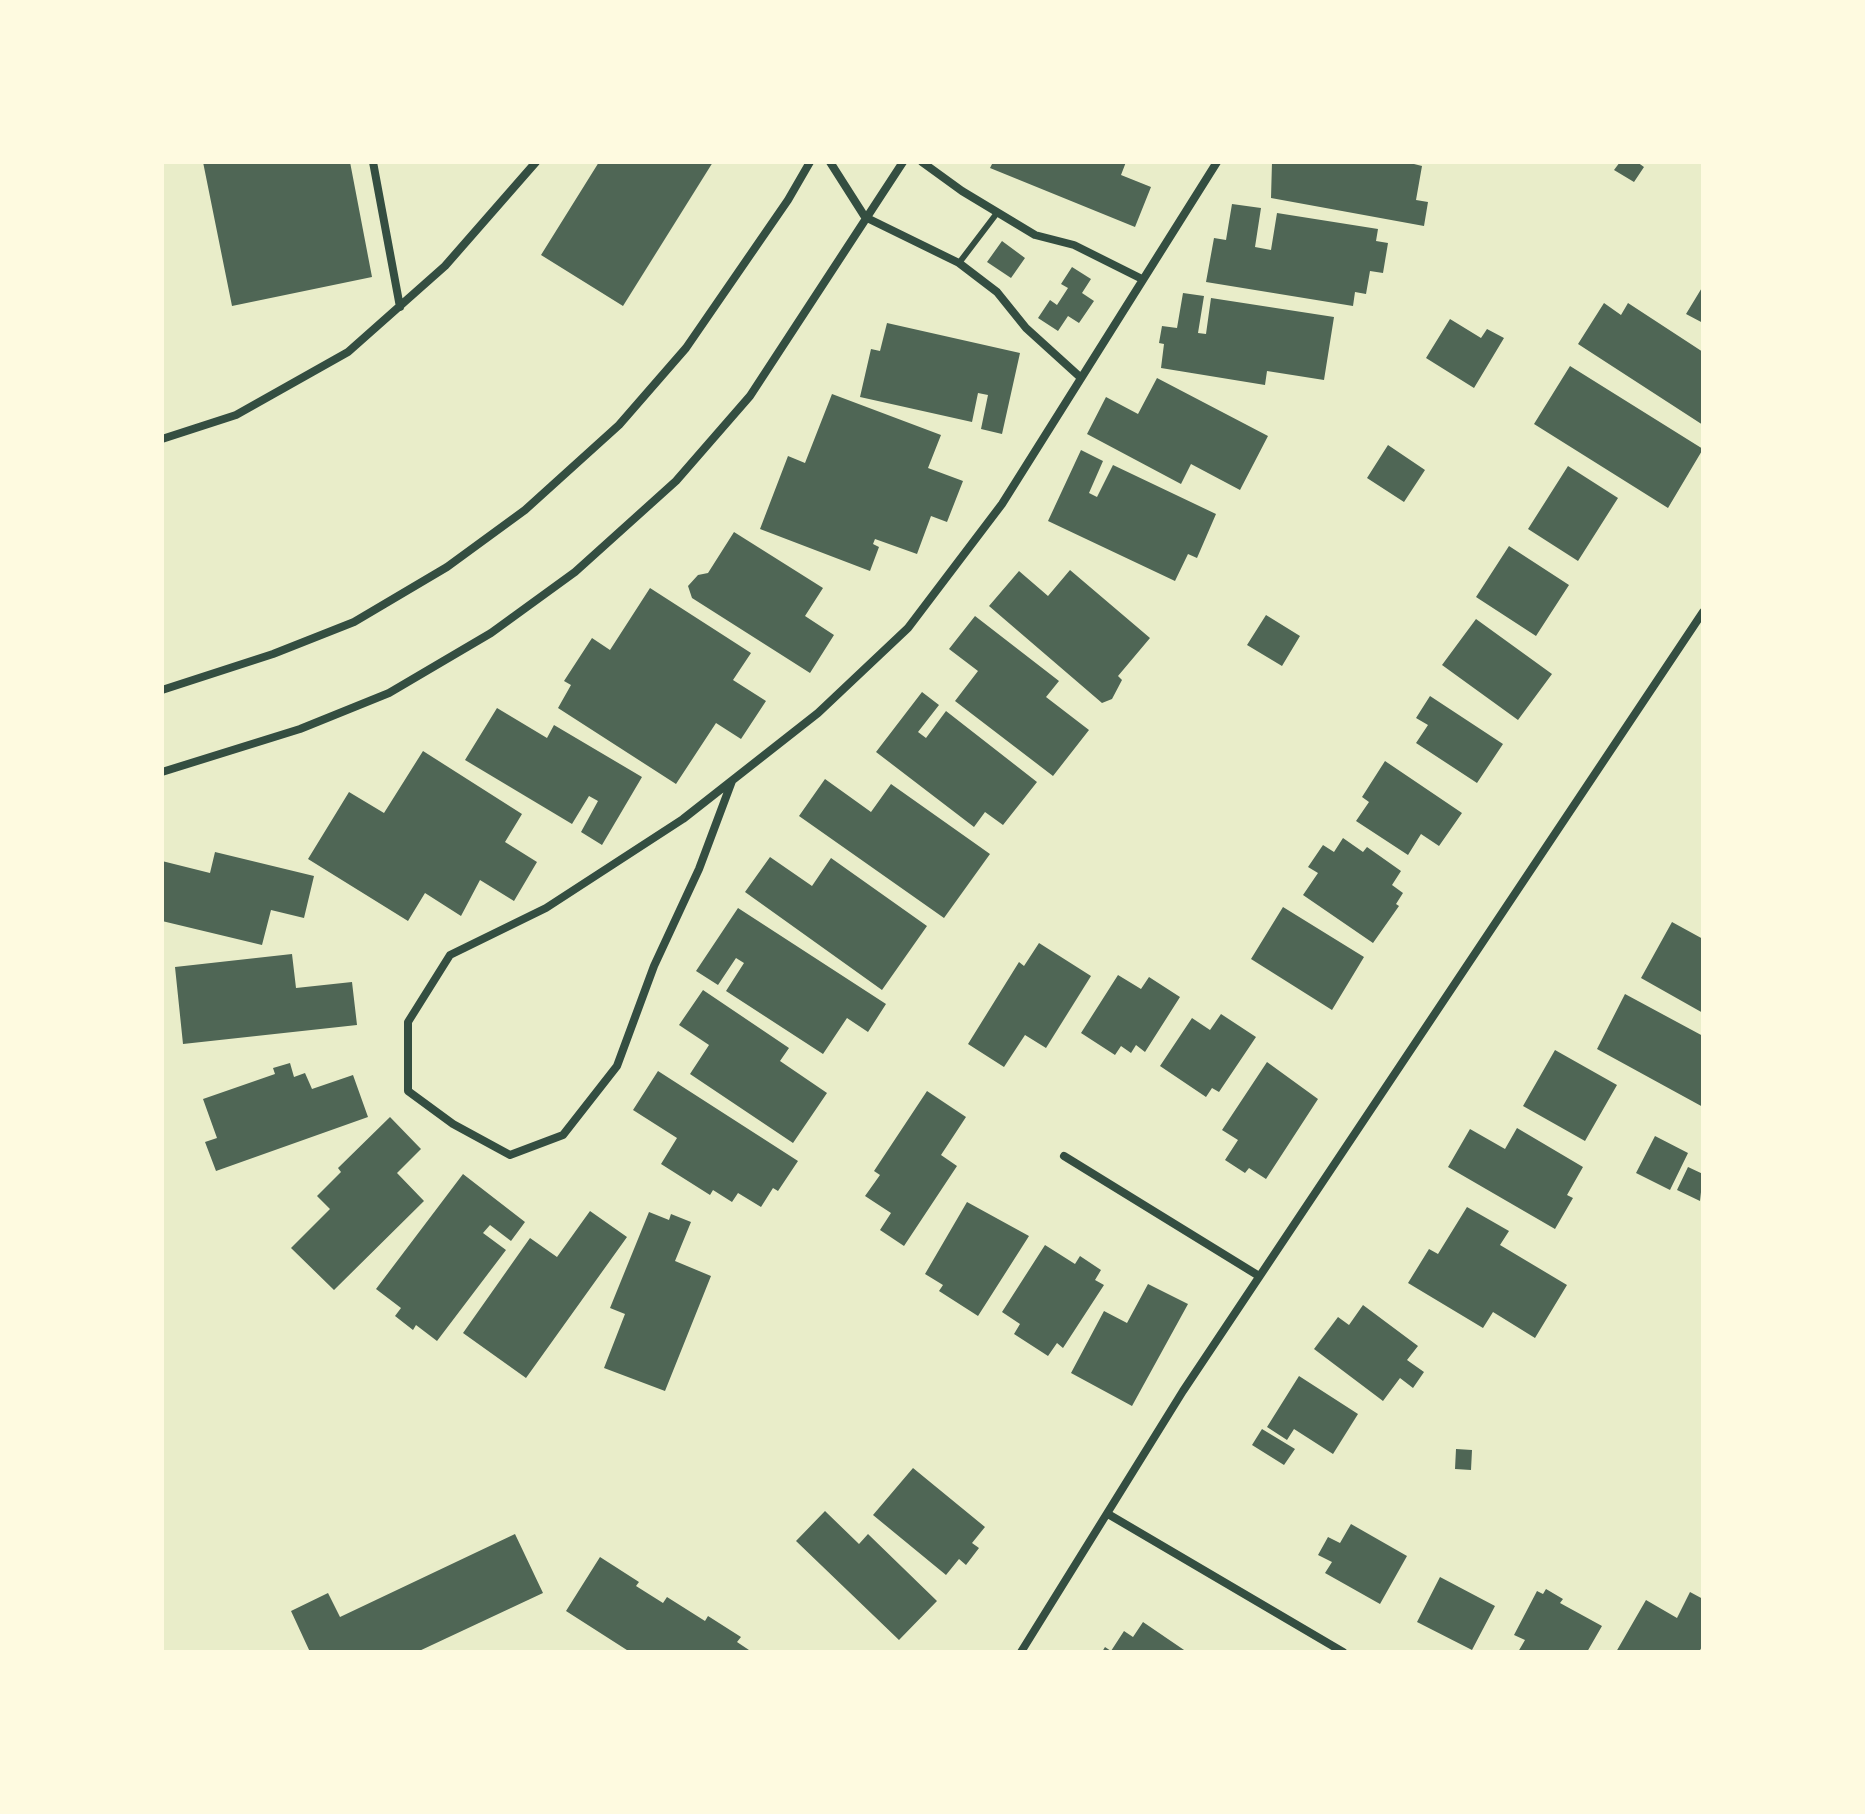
<!DOCTYPE html>
<style>
body{margin:0}
#map{position:relative;width:1865px;height:1814px;overflow:hidden;background:#e9edc9;font-family:"DejaVu Sans",sans-serif}
canvas{display:block}
.frame{position:absolute;inset:0;border:164px solid #fefae0;pointer-events:none}
</style>
<div id="map">
<canvas width="1865" height="1814"></canvas>
<div class="frame"></div>
</div>
<script>
const ctx = document.querySelector('canvas').getContext('2d');
ctx.lineJoin = 'round';
function paint(path, color) { ctx.fillStyle = color; ctx.fill(path, 'evenodd'); }
const poly = rows => new Path2D(rows.map(r => 'M' + r).join(''));
function strokePath(path, color, width, dash) { ctx.strokeStyle = color; ctx.lineWidth = width; ctx.lineCap = dash ? 'butt' : 'round'; ctx.setLineDash(dash || []); ctx.stroke(path); }
paint(poly([
 [203,162,350,162,372,277,232,306],
 [599,162,713,162,623,306,541,255],
 [993,162,1126,162,1121,175,1151,187,1135,227,990,168],
 [1272,162,1406,162,1422,166,1416,200,1428,202,1424,226,1271,198],
 [1620,162,1637,162,1644,167,1634,182,1614,170],
 [1232,204,1261,208,1255,247,1271,250,1277,213,1378,229,1376,241,1388,243,1383,273,1370,271,1366,294,1355,292,1353,306,1206,282,1214,238,1226,240],
 [1002,241,1025,258,1011,278,987,262],
 [1072,267,1091,279,1082,293,1094,301,1079,323,1068,316,1058,331,1038,318,1050,300,1057,305,1068,288,1061,284],
 [1703,286,1703,323,1686,314],
 [1183,293,1204,296,1198,333,1206,334,1211,298,1334,317,1324,380,1267,371,1265,385,1161,368,1164,344,1159,343,1162,326,1177,328],
 [1604,303,1621,315,1628,303,1703,352,1703,425,1578,344],
 [1450,319,1481,338,1487,329,1504,338,1474,388,1426,358],
 [887,323,1020,353,1002,434,981,429,988,395,978,393,972,422,860,397,871,349,880,351],
 [1570,366,1703,449,1668,508,1534,424],
 [1157,378,1268,436,1240,490,1191,464,1181,484,1087,434,1106,397,1138,414],
 [832,394,941,435,928,468,963,481,947,522,931,516,917,554,875,539,873,544,879,547,870,571,760,529,788,456,805,463],
 [1388,445,1425,470,1404,502,1367,478],
 [1081,450,1103,461,1089,493,1097,497,1113,465,1216,514,1197,558,1188,554,1175,581,1048,521],
 [1568,466,1618,498,1578,561,1528,529],
 [734,532,823,588,805,616,834,635,810,673,692,598,688,586,698,575,708,573],
 [1509,546,1569,585,1536,636,1476,597],
 [1070,570,1150,638,1118,676,1122,680,1112,699,1102,703,989,606,1019,571,1048,596],
 [650,588,751,653,733,680,766,701,741,739,716,723,676,784,558,708,571,685,564,681,592,638,610,650],
 [1266,615,1300,636,1282,666,1247,645],
 [975,616,1059,681,1046,697,1089,730,1053,776,955,701,978,671,949,649],
 [1476,619,1552,674,1518,720,1442,665],
 [922,692,939,705,918,732,926,738,946,711,1037,782,1003,825,985,812,974,827,876,752],
 [1430,696,1503,744,1477,783,1416,743,1428,725,1416,718],
 [497,708,547,738,554,725,642,777,602,845,581,832,598,801,589,796,572,824,465,760],
 [423,751,522,814,505,842,537,862,514,901,480,880,461,916,425,893,408,921,308,859,349,792,384,813],
 [1385,761,1462,813,1439,846,1421,834,1408,855,1356,821,1369,802,1362,797],
 [825,779,871,812,891,784,990,854,944,918,799,816],
 [1343,838,1363,852,1367,847,1401,871,1392,885,1403,893,1396,904,1399,906,1373,943,1303,895,1318,873,1308,867,1323,845,1334,852],
 [215,852,314,876,304,918,271,910,262,945,162,921,162,861,210,873],
 [770,857,812,886,831,858,927,926,882,990,745,892],
 [1283,907,1364,957,1332,1010,1251,959],
 [738,908,886,1004,868,1032,847,1018,823,1054,726,991,744,963,736,958,718,985,696,971],
 [1672,922,1703,939,1703,1013,1641,978],
 [1039,943,1091,976,1046,1048,1025,1035,1004,1067,968,1044,1019,962,1024,966],
 [292,954,296,988,352,982,357,1025,183,1044,175,967],
 [1118,975,1141,989,1149,977,1180,997,1145,1052,1136,1045,1131,1053,1121,1046,1115,1055,1081,1033],
 [703,990,789,1048,780,1061,827,1093,793,1143,690,1074,709,1045,679,1025],
 [1625,994,1703,1036,1703,1107,1597,1049],
 [1221,1014,1256,1037,1219,1092,1212,1088,1206,1097,1160,1066,1192,1018,1210,1030],
 [1555,1050,1617,1085,1585,1141,1523,1106],
 [1267,1062,1318,1099,1266,1179,1249,1168,1245,1173,1225,1160,1238,1140,1222,1130],
 [290,1063,294,1077,305,1073,312,1089,353,1075,368,1117,216,1171,205,1142,217,1138,203,1099,275,1074,273,1068],
 [658,1071,798,1161,778,1191,773,1188,761,1207,738,1193,732,1202,713,1190,710,1195,661,1164,677,1138,633,1110],
 [927,1091,966,1117,941,1155,957,1166,904,1246,880,1230,891,1213,865,1196,880,1175,874,1171],
 [390,1117,421,1149,397,1173,424,1201,334,1290,291,1248,330,1209,317,1196,341,1172,338,1168],
 [1517,1128,1583,1167,1567,1195,1573,1198,1555,1229,1448,1167,1470,1129,1505,1149],
 [1655,1136,1688,1153,1670,1190,1636,1173],
 [1688,1167,1703,1174,1700,1201,1677,1190],
 [463,1174,525,1222,511,1241,490,1225,483,1233,506,1250,437,1341,416,1325,413,1330,395,1316,401,1308,376,1289],
 [967,1202,1029,1236,978,1316,939,1291,943,1285,925,1274],
 [1467,1207,1509,1231,1500,1245,1567,1285,1535,1338,1493,1312,1483,1328,1408,1283,1429,1249,1438,1254],
 [590,1211,627,1237,526,1378,463,1333,530,1238,557,1257],
 [649,1212,669,1220,671,1214,691,1222,675,1261,711,1276,665,1391,604,1368,625,1314,610,1308],
 [1045,1245,1075,1264,1080,1256,1101,1270,1095,1280,1104,1285,1063,1348,1057,1343,1048,1356,1014,1334,1020,1324,1002,1312],
 [1148,1284,1188,1304,1132,1406,1071,1373,1104,1311,1127,1323],
 [1363,1305,1418,1346,1407,1360,1424,1372,1413,1388,1400,1378,1383,1401,1314,1349,1338,1317,1349,1325],
 [1299,1376,1358,1414,1333,1454,1294,1429,1287,1440,1267,1427],
 [1262,1429,1295,1449,1284,1465,1252,1445],
 [1456,1449,1472,1450,1471,1470,1455,1469],
 [913,1468,985,1527,972,1543,979,1548,966,1565,959,1559,946,1575,873,1515],
 [825,1511,859,1544,868,1534,937,1601,899,1640,796,1541],
 [1351,1524,1407,1556,1380,1604,1325,1573,1332,1562,1318,1555,1328,1537,1340,1543],
 [515,1534,543,1593,417,1652,310,1652,291,1611,328,1593,340,1617],
 [600,1557,639,1582,636,1586,663,1603,667,1597,705,1621,708,1616,741,1637,737,1642,752,1652,630,1652,566,1611],
 [1440,1577,1495,1606,1472,1650,1417,1622],
 [1546,1589,1563,1599,1560,1603,1602,1626,1587,1652,1518,1652,1525,1640,1514,1635,1537,1591,1543,1594],
 [1690,1592,1703,1599,1703,1645,1699,1652,1616,1652,1646,1600,1677,1618],
 [1143,1622,1187,1652,1102,1652,1105,1647,1111,1651,1124,1631,1133,1637]
]), '#4f6655');
strokePath(poly([
 [959,263,997,213]
]), '#344e41', 6);
strokePath(poly([
 [373,162,400,307],
 [830,162,865,217,959,263,997,292,1026,328,1080,377],
 [922,162,962,191,1035,235,1074,245,1142,279],
 [162,439,236,415,348,352,445,266,536,162],
 [162,690,273,654,354,622,447,567,525,510,619,425,686,348,788,200,810,162],
 [162,772,300,729,389,693,491,633,575,572,676,481,750,396,903,162],
 [732,781,699,869,654,966,617,1066,563,1135,510,1155,453,1124,408,1091,408,1022,450,955,546,908,683,819,818,713,908,628,1002,504,1217,162],
 [1064,1156,1259,1276],
 [1108,1514,1343,1652],
 [1021,1652,1183,1391,1703,612]
]), '#344e41', 8);
</script>
